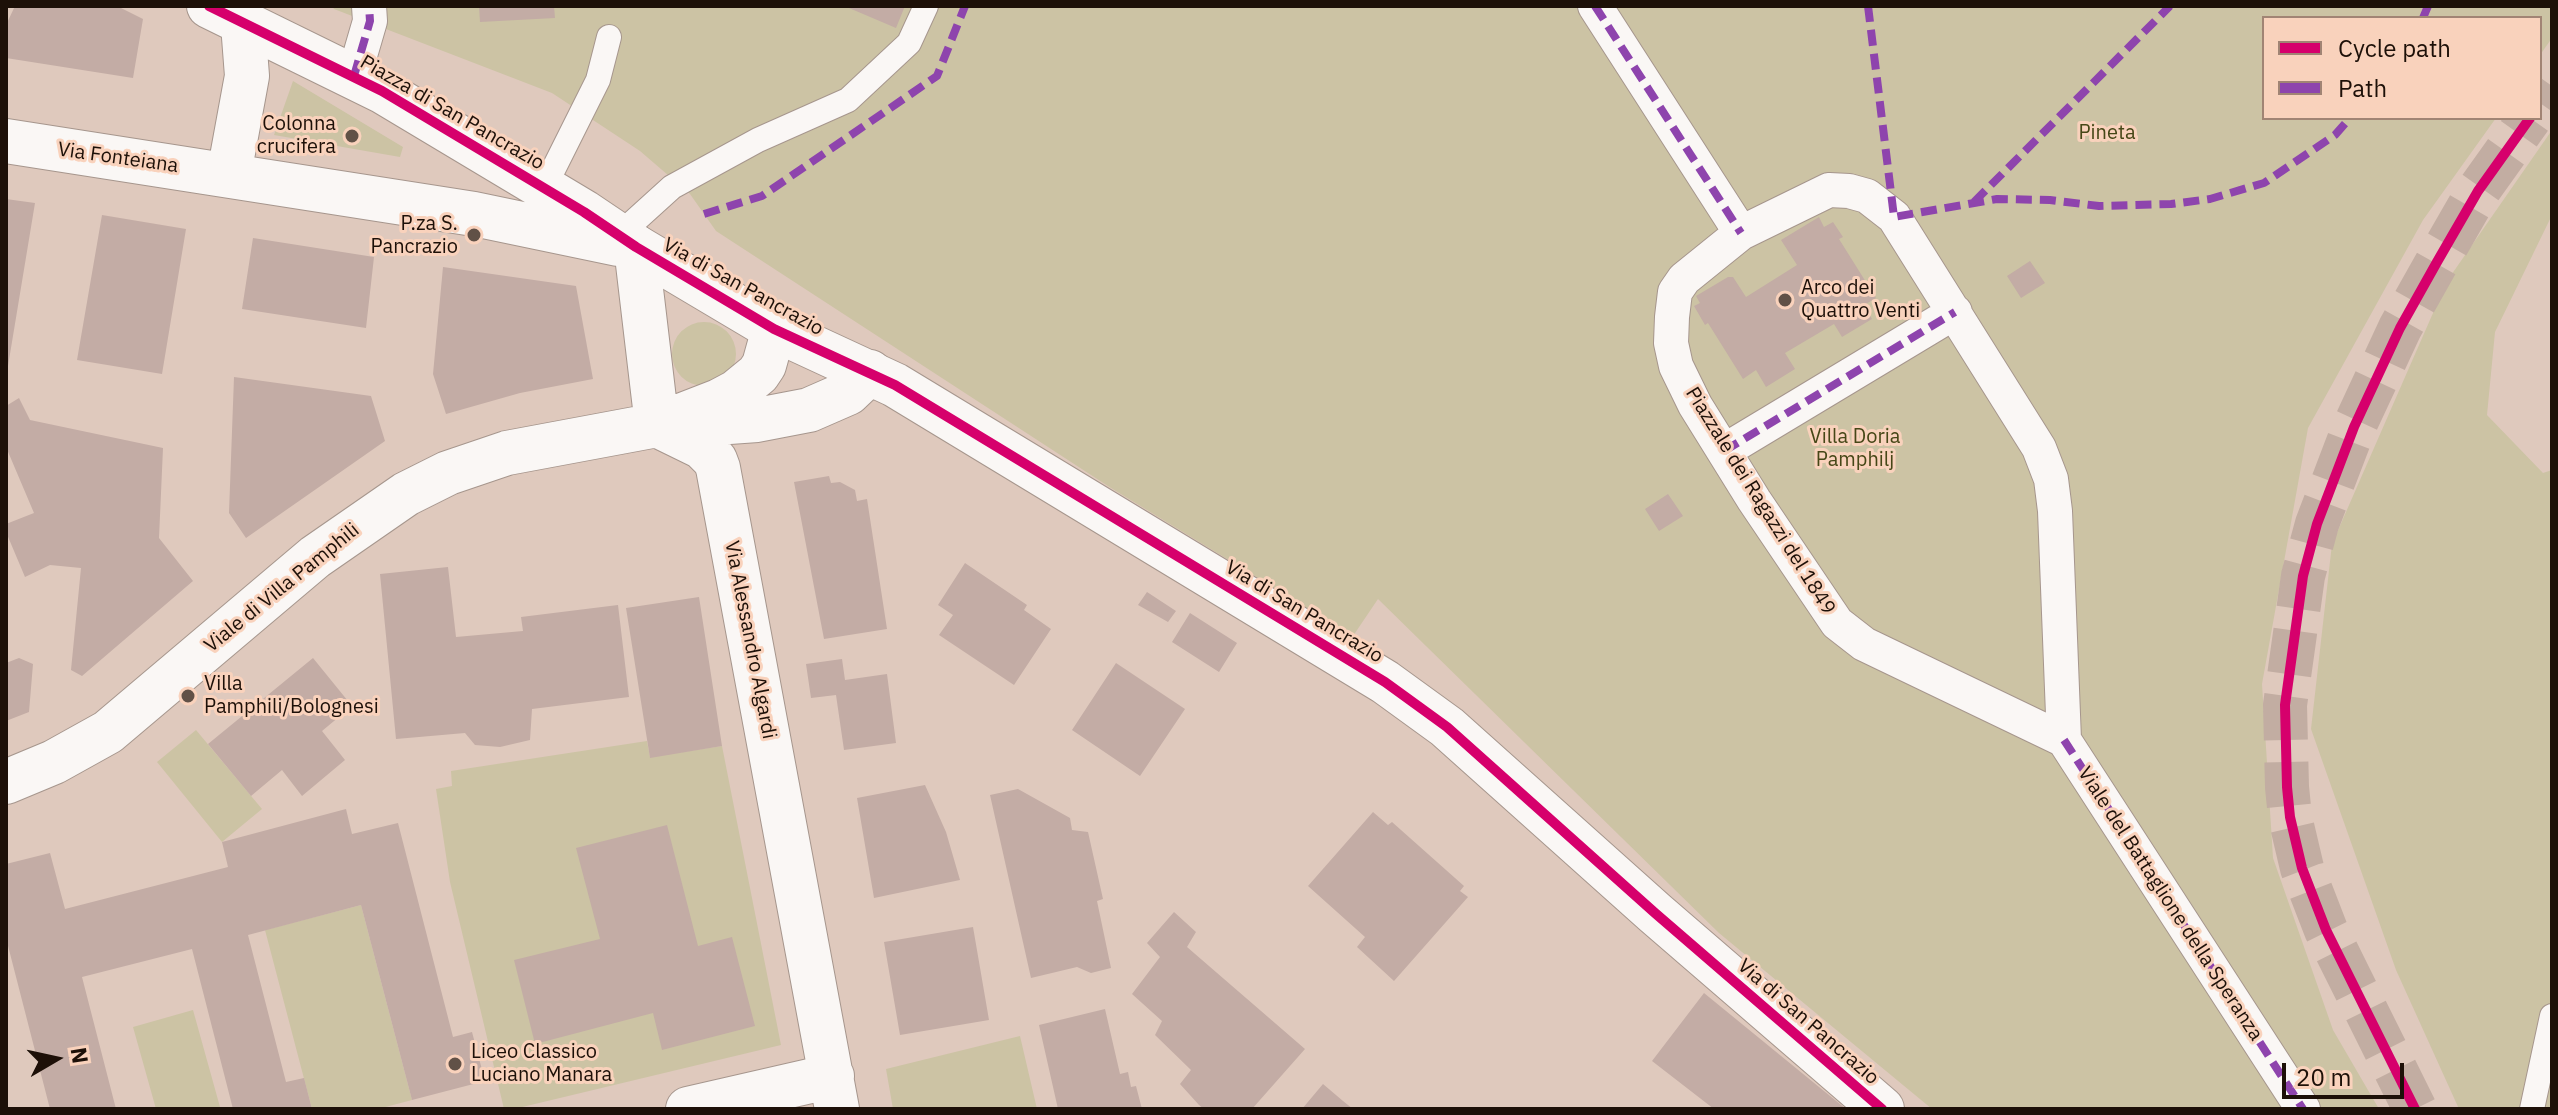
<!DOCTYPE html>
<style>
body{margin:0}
#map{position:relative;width:2558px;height:1115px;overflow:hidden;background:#dfc9bd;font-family:"IBM Plex Sans",sans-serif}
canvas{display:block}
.frame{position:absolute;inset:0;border:8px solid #1d1008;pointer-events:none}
.legend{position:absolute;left:2262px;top:16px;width:280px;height:104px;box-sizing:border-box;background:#f9d2bc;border:2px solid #a18474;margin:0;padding:10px 14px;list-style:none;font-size:24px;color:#1d1008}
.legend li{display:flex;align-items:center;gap:16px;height:40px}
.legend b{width:40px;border:2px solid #a18474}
.north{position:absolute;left:16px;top:1019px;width:80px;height:80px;-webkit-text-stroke:6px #f9d2bc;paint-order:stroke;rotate:81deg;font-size:22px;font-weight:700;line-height:32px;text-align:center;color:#1d1008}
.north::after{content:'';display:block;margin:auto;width:28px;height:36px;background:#1d1008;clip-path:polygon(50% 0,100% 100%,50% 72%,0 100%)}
.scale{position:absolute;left:2282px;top:1063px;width:122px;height:36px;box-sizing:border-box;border:4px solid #1d1008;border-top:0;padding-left:10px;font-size:24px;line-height:28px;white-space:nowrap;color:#1d1008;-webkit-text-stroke:6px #f9d2bc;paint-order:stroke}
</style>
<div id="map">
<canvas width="2558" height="1115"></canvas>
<div class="frame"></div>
<ul class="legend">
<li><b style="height:10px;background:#d6006c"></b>Cycle path</li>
<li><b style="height:10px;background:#8e44ad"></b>Path</li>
</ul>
<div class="north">N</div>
<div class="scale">20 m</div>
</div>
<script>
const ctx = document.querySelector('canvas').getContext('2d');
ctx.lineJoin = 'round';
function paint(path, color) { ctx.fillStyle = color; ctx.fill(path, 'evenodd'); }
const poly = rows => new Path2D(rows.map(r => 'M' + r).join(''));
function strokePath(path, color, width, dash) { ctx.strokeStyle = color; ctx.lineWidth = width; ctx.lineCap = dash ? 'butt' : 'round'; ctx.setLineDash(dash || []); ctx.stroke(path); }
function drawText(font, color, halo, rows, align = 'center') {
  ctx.font = font + ' "IBM Plex Sans",sans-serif'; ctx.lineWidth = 6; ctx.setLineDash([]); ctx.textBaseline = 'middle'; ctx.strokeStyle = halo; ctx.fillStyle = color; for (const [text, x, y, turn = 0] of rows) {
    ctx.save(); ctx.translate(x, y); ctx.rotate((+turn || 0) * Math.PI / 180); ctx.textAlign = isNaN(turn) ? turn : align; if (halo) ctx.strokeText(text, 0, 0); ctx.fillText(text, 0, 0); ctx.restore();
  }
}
paint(poly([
 [332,6,2552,6,2552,38,2540,55,2540,18,2264,18,2264,118,2496,118,2423,220,2308,428,2262,684,2273,858,2333,1030,2379,1109,1932,1109,1719,933,1378,599,1353,636,1111,488,716,231,690,194,640,151,552,93,334,9],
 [293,81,403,147,400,157,274,135],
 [2552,130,2552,215,2495,332,2487,415,2543,473,2552,470,2552,1109,2459,1109,2396,970,2311,729,2332,544,2447,281],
 '672 354a32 32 0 1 1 64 0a32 32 0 1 1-64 0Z',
 [196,730,262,809,222,842,157,762],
 [647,741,650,757,722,746,781,1045,514,1109,504,1109,450,882,436,789,452,786,451,771],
 [361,905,412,1100,378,1109,312,1109,265,930],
 [193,1010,220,1107,156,1109,133,1027],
 [1020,1036,1037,1109,893,1109,886,1069]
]), '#ccc3a4');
paint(poly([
 [15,6,117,6,143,19,133,78,6,58,6,25],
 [479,6,554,6,555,18,480,22],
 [850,6,905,6,896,28,849,8],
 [6,199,35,203,8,366,6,365],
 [102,215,186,229,162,374,77,360],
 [1819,217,1824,227,1833,222,1843,237,1839,239,1876,298,1864,305,1872,319,1842,337,1834,324,1785,353,1795,369,1766,387,1756,370,1743,379,1708,323,1705,325,1694,306,1700,303,1696,296,1728,277,1733,277,1746,297,1797,265,1781,240],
 [253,238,374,257,366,328,242,309],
 [2030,261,2045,283,2021,298,2007,276],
 [443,267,576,286,593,379,520,393,446,414,433,374],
 [234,377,371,396,385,441,246,538,229,513],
 [19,398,30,420,163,448,159,538,193,581,82,676,71,670,81,568,50,565,25,577,6,532,6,524,34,513,6,447,6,406],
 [829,476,831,483,840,482,855,490,857,501,867,499,887,629,824,639,794,482],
 [1668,494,1683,516,1659,531,1645,509],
 [965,563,1027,605,1024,610,1051,629,1014,685,939,635,953,615,938,605],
 [448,567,456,637,523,631,521,617,618,605,629,697,532,709,530,740,500,747,475,745,465,733,396,739,380,574],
 [1147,592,1176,611,1168,622,1138,605],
 [699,597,722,746,650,758,626,608],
 [1190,613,1237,643,1219,672,1172,642],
 [19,658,33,664,29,712,6,721,6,663],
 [313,658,352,706,322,731,345,760,302,796,282,770,251,796,208,744],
 [842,659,845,680,887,674,896,743,844,750,836,695,811,698,806,664],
 [1116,663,1185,709,1140,776,1072,730],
 [925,785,946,832,960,880,874,898,857,798],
 [1018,789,1070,818,1072,830,1088,832,1103,899,1097,901,1111,968,1091,973,1077,967,1031,978,990,795],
 [346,809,352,834,398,823,453,1037,472,1032,485,1081,412,1100,361,905,248,935,286,1082,304,1078,312,1109,233,1109,192,949,82,977,116,1109,50,1109,6,938,6,864,50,853,65,909,228,867,222,842],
 [1373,812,1388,825,1392,822,1464,886,1460,891,1468,897,1394,981,1357,947,1365,937,1308,886],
 [667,825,698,946,732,937,755,1026,662,1050,653,1013,535,1044,514,960,600,939,576,848],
 [1174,912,1196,932,1187,947,1305,1049,1252,1109,1204,1109,1199,1105,1180,1084,1191,1070,1155,1035,1162,1021,1132,994,1160,957,1147,943],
 [973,927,989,1020,900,1035,884,942],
 [1704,993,1846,1109,1714,1109,1652,1061],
 [1105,1009,1120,1074,1128,1072,1131,1087,1136,1086,1142,1109,1058,1109,1039,1025],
 [1323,1084,1343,1101,1353,1109,1302,1109]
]), '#c3aca5');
strokePath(poly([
 [2540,103,2552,86],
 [2415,1109,2326,930,2302,868,2290,817,2287,787,2285,705,2303,576,2317,524,2354,427,2400,328,2437,262,2478,191,2530,118]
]), '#c2ada2', 44, [44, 22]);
const service = poly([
 [544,188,598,80,609,37],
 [619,235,672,187,758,140,848,100,909,43,926,6],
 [2532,1109,2552,1016]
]);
const pedestrian = poly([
 [1595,6,1741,233],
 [354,76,370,21,369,6],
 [1829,190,1849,191,1867,196,1894,217,2039,448,2051,479,2055,511,2064,740,1864,644,1837,623,1754,500,1695,405,1676,366,1671,343,1672,317,1675,292,1684,279,1741,233,1829,190],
 [1724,451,1955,312],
 [2064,740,2303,1109]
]);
const minor = poly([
 [636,247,657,425],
 [657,425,702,447,715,460,718,468,837,1109],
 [687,425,757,420,809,410,848,393,870,372],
 [6,782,54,762,108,732,315,557,406,494,448,473,507,453,657,425,719,401,736,392,758,374,764,365,774,329],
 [688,1109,832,1076]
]);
const tertiary = poly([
 [209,6,382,91,584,212,636,247,774,329,895,385,1385,682,1447,727,1655,913,1882,1109],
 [6,141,474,214,618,244],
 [229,174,247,76,243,24]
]);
strokePath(service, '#a6968d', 26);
strokePath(pedestrian, '#a6968d', 36);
strokePath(minor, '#a6968d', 46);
strokePath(tertiary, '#a6968d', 46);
strokePath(service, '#faf7f5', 24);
strokePath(pedestrian, '#faf7f5', 34);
strokePath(minor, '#faf7f5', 44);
strokePath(tertiary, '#faf7f5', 44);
strokePath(poly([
 [1595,6,1741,233],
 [1868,6,1894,217,1997,199,2050,200,2099,206,2171,204,2210,199,2264,183,2335,135,2350,118],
 [2423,18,2428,6],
 [354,76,370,21,369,6],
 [1974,202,2170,6],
 [704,214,762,196,937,76,965,6],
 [1724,451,1955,312],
 [2064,740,2303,1109]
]), '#8e44ad', 8, [16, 8]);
strokePath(poly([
 [209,6,382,91,584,212,636,247,774,329,895,385,1385,682,1447,727,1655,913,1882,1109],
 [2415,1109,2326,930,2302,868,2290,817,2287,787,2285,705,2303,576,2317,524,2354,427,2400,328,2437,262,2478,191,2530,118]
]), '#d6006c', 10);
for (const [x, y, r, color] of [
 [352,136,8,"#615147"],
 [474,235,8,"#615147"],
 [1785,300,8,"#615147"],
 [188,696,8,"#615147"],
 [455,1064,8,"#615147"]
]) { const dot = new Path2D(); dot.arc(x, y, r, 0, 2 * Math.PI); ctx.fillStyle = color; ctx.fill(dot); strokePath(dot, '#f9d2bc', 3); }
drawText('20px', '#1d1008', '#f9d2bc', [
 ["Piazza di San Pancrazio",452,113,30],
 ["Via Fonteiana",118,158,8],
 ["Via di San Pancrazio",743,287,29],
 ["Piazzale dei Ragazzi del 1849",1760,501,58],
 ["Viale di Villa Pamphili",282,588,-39],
 ["Via di San Pancrazio",1304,612,31],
 ["Via Alessandro Algardi",750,640,79],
 ["Viale del Battaglione della Speranza",2170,904,57],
 ["Via di San Pancrazio",1808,1022,41]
]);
drawText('20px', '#1d1008', '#f9d2bc', [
 ["Colonna",336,124,"right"],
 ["crucifera",336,147,"right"],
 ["P.za S.",458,224,"right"],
 ["Pancrazio",458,247,"right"],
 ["Arco dei",1801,288],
 ["Quattro Venti",1801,311],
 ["Villa",204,684],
 ["Pamphili/Bolognesi",204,707],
 ["Liceo Classico",471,1052],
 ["Luciano Manara",471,1075]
], 'left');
drawText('20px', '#464717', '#f9d2bc', [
 ["Pineta",2107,133],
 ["Villa Doria",1855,437],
 ["Pamphilj",1855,460]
]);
</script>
